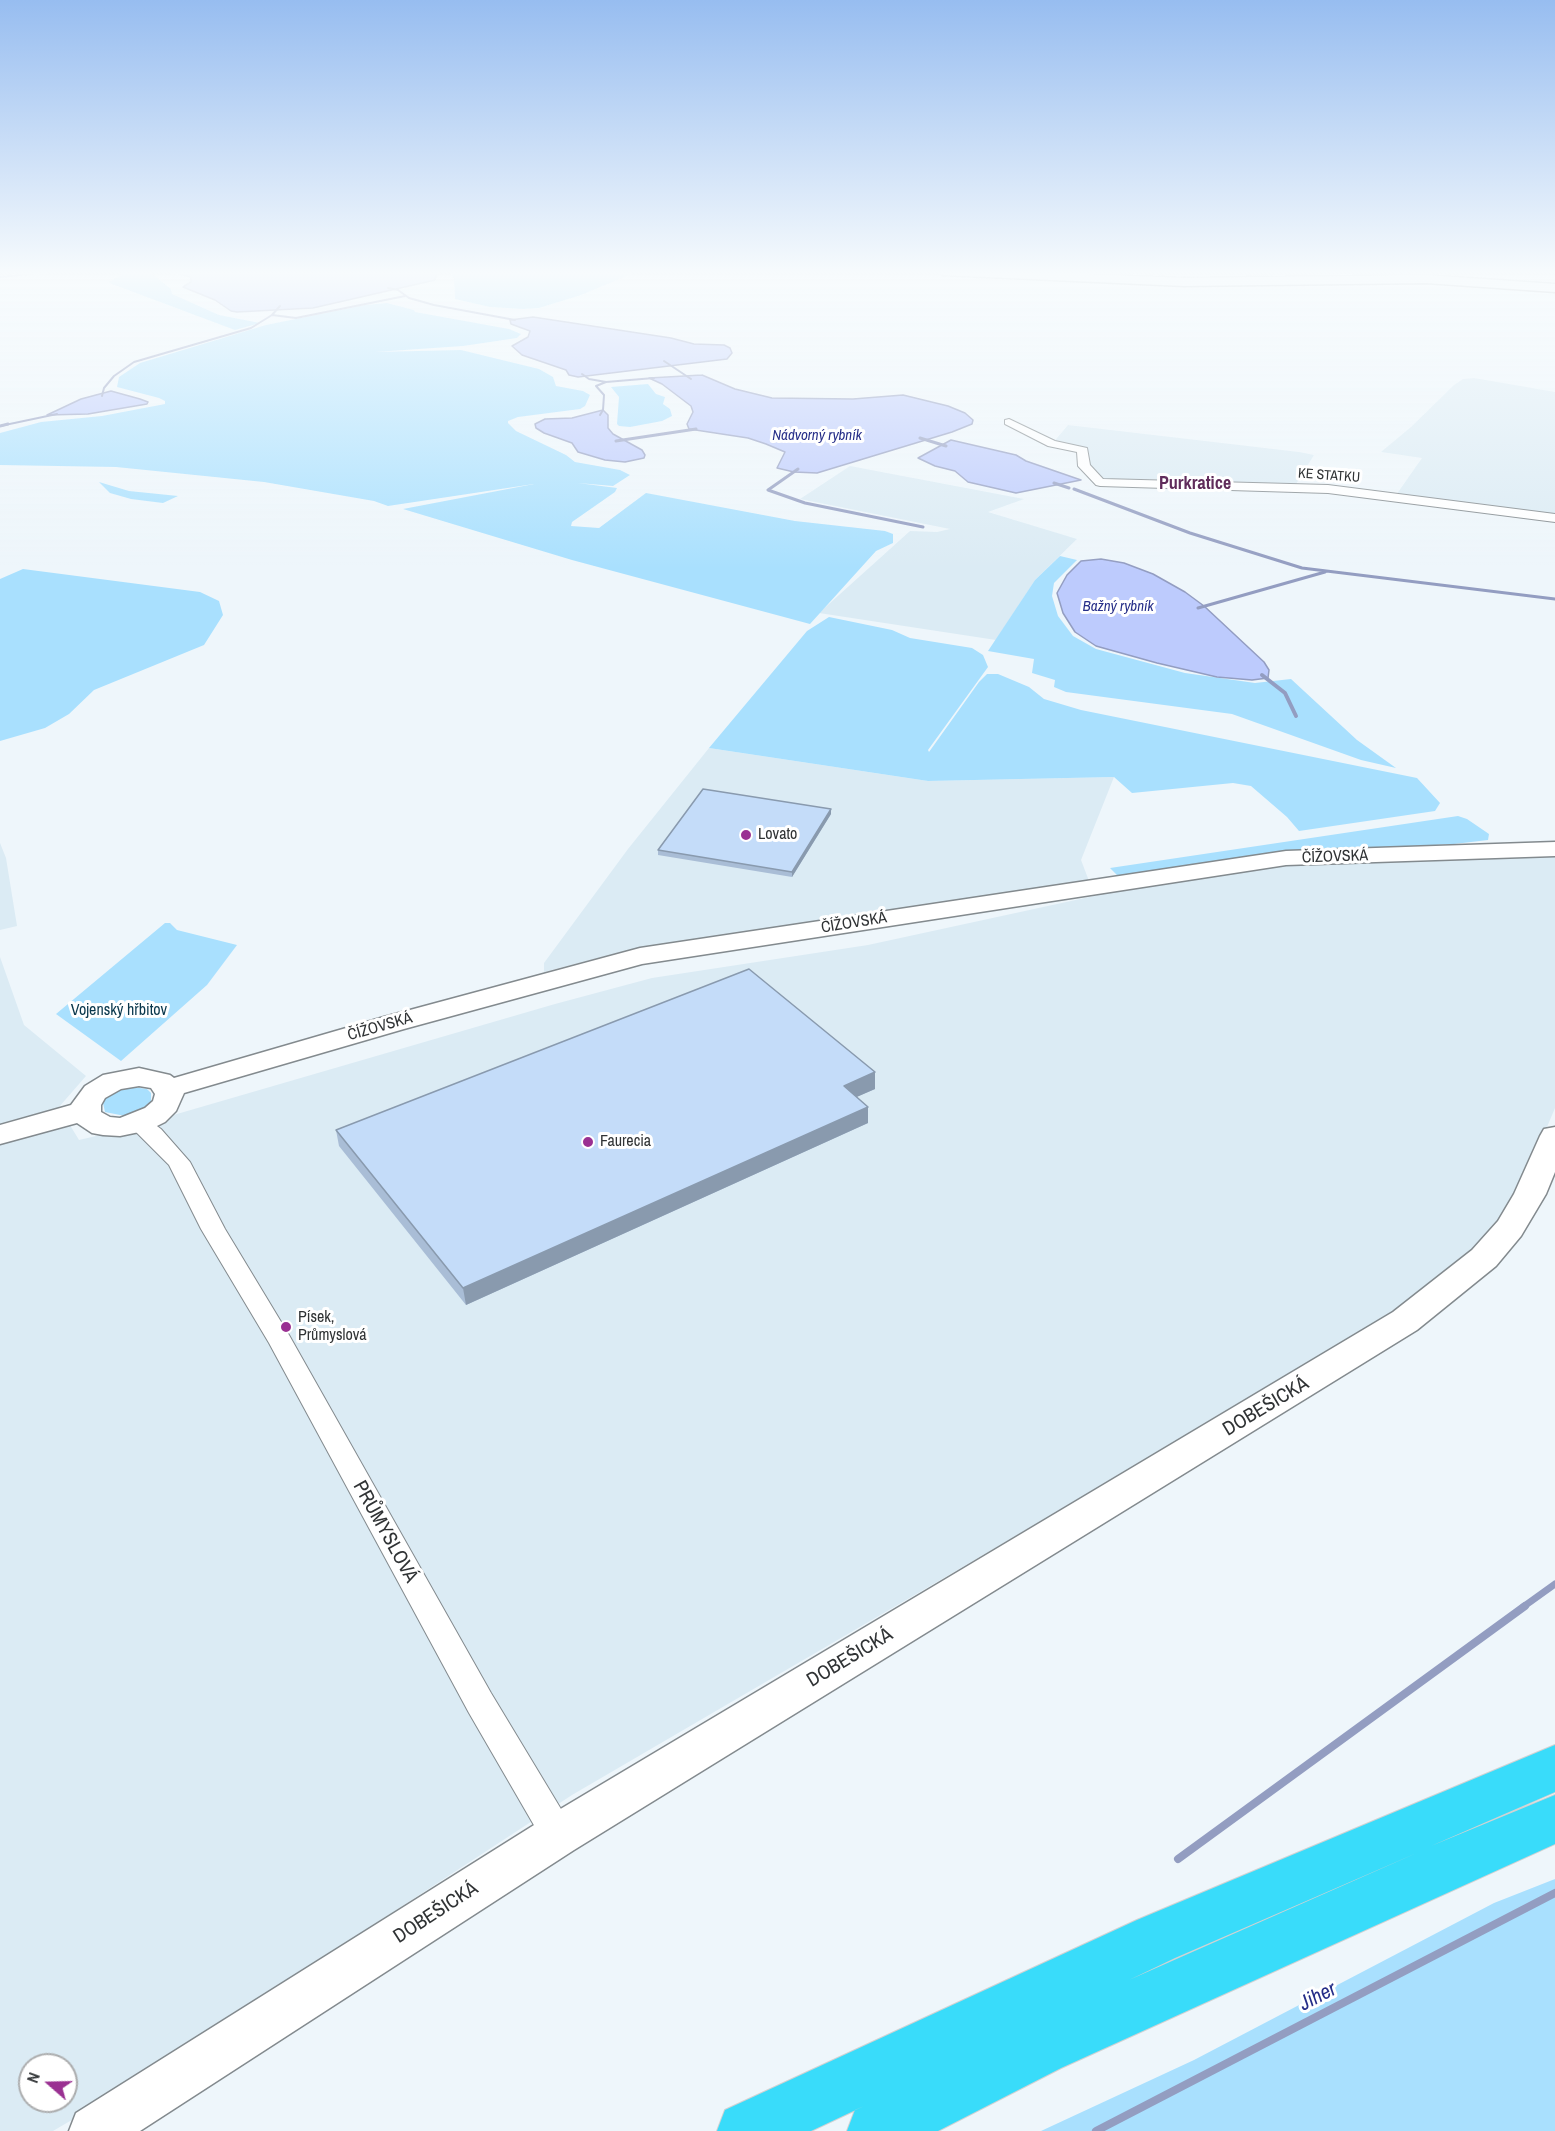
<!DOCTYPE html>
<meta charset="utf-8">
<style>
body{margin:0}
#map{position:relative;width:1555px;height:2131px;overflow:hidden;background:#eef6fb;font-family:"Archivo Narrow",sans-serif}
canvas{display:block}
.north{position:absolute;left:18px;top:2053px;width:60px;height:60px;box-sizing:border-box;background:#fff;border:2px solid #acadae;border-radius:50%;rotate:290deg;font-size:16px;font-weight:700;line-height:24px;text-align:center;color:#303335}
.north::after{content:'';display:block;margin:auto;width:21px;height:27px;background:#9a3092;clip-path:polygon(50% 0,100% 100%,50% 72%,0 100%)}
</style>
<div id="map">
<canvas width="1555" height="2131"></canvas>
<div class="north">N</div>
</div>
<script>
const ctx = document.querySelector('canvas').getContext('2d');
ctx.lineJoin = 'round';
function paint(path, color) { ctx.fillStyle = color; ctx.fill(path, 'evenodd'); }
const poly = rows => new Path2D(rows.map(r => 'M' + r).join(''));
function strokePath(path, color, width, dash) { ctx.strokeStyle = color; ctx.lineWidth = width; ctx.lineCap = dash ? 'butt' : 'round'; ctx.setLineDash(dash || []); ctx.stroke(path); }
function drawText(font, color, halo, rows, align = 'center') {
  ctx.font = font + ' "Archivo Narrow",sans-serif'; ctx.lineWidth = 6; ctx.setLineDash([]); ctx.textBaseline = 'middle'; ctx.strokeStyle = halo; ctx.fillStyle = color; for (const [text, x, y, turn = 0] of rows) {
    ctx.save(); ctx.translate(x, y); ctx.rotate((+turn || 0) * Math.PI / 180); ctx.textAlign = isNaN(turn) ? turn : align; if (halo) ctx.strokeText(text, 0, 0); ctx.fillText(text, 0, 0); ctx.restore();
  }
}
paint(poly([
 [1474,378,1555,392,1555,518,1394,498,1422,458,1381,452,1411,427,1454,385,1463,379],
 [1068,425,1299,452,1314,455,1293,489,1100,482,1081,452,1052,444],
 [850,466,1024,499,988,512,1077,539,1035,580,996,640,819,613,910,531,937,532,950,529,800,499],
 [709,748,928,781,1114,777,1081,860,1089,881,641,947,544,972,544,963,628,849],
 [0,843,6,858,17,926,0,930],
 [1555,855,1555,1108,1520,1191,1498,1225,1474,1251,1393,1311,1300,1370,572,1795,106,2100,53,2131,0,2131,0,957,24,1025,86,1076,59,1107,79,1140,122,1130,555,1004,652,978,868,945,1117,891,1291,865],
 [30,2065,66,2065,66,2101,30,2101]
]), '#dbebf4');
paint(poly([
 [117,271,140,271,152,274,171,289,172,294,219,315,260,323,235,330,112,284,109,282,122,275],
 [449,271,624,271,636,272,581,295,539,308,523,309,490,307,455,299,454,278],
 [387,303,414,310,415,312,509,329,521,334,517,338,463,346,375,352,461,350,539,369,553,377,556,386,583,391,590,395,585,406,580,409,518,417,508,421,508,423,516,431,566,455,575,462,620,470,630,475,613,486,578,483,617,488,615,492,572,522,571,526,599,528,646,493,795,521,885,531,893,534,893,543,876,551,810,624,572,560,403,509,534,484,388,506,374,501,264,482,116,467,0,465,0,433,41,422,102,416,165,404,165,401,159,398,117,387,119,377,140,363,266,325,365,305],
 [648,384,656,394,665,397,663,404,670,409,672,416,662,421,630,427,619,426,617,424,619,397,611,387],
 [99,482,129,491,178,496,163,503,131,499,110,493],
 [1060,556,1077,560,1054,583,1052,596,1058,616,1073,636,1096,649,1185,673,1255,683,1291,679,1357,740,1396,768,1361,760,1232,714,1066,692,1054,687,1055,680,1032,673,1034,659,988,651,1035,580],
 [23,569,200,592,219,601,223,615,204,645,94,690,69,714,45,728,0,741,0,579],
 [829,617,892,630,910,638,972,648,983,655,988,667,928,750,929,752,979,682,987,674,998,674,1029,687,1044,699,1081,710,1417,778,1440,803,1435,811,1299,831,1287,817,1251,786,1233,783,1132,793,1114,777,928,781,709,748,807,631],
 [1458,816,1467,819,1489,834,1488,840,1454,844,1340,850,1119,877,1110,868],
 [165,923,170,923,177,930,237,945,207,985,121,1061,56,1014],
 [133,1087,147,1089,151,1093,151,1102,147,1107,125,1116,105,1112,103,1103,105,1098,117,1090],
 [1555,1879,1555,2131,1041,2131,1194,2060,1494,1903]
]), '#a9e0fe');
const water = poly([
 [167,271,435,271,437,272,435,280,313,308,237,312,231,311,215,300,183,287,191,282,191,277,167,271],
 [533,317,671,338,694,344,724,345,730,348,732,353,727,359,578,377,569,375,566,370,522,355,512,346,528,337,530,331,511,324,510,320,533,317],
 [702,375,735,389,772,398,853,399,903,395,948,406,965,413,973,420,972,424,952,432,817,473,794,472,777,468,785,452,766,444,748,438,689,429,687,424,693,412,691,406,662,384,649,378,702,375],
 [111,391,140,399,148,402,147,404,88,414,47,415,81,399,111,391],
 [603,410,608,415,608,428,613,434,642,450,645,455,644,458,625,462,605,460,578,452,572,443,544,433,536,428,535,424,545,419,572,418,603,410],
 [951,440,1016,455,1026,461,1081,480,1016,493,968,482,955,471,935,466,918,458,951,440],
 [1101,559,1124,563,1153,574,1185,592,1204,606,1264,662,1269,670,1268,678,1252,680,1217,677,1157,663,1096,646,1075,632,1063,613,1057,593,1067,575,1081,561,1101,559]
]);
paint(water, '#bdcbfd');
strokePath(water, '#939dc1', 1.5);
strokePath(poly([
 [0,277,59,271],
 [388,288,398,290,409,298,434,305,515,320],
 [280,306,272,315,296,318,405,296],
 [664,361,691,379],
 [582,374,589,379,606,382,654,378],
 [102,396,104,388,114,376,134,362,251,328,272,315],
 [600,415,603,410,604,395,596,386,606,382],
 [0,426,57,414]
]), '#939dc1', 2);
strokePath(poly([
 [0,426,8,424],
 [920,438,946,446],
 [616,441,696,429],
 [798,469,768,490,805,503,923,527],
 [1054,483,1069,488],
 [1074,489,1190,533,1302,568,1555,599],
 [1198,608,1325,572]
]), '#939dc1', 3);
strokePath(poly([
 [1262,675,1285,693,1296,716]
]), '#939dc1', 4);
strokePath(poly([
 [1523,1607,1555,1584]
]), '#939dc1', 7);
strokePath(poly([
 [1178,1859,1525,1606],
 [1096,2131,1555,1893]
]), '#939dc1', 8);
const street = poly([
 [1009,419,1055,441,1087,448,1090,465,1103,479,1328,485,1555,514,1555,522,1328,493,1100,486,1096,485,1078,466,1077,452,1048,446,1005,424,1005,420,1009,419],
 [138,1116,146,1118,161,1129,190,1162,225,1229,289,1335,491,1693,570,1824,574,1835,570,1846,558,1851,546,1846,469,1713,269,1343,201,1229,169,1165,127,1123,130,1118,138,1116]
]);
const secondary = poly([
 [937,271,1013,271,1184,278,1426,275,1555,284,1555,292,1426,283,1184,286,943,275,937,271],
 [1555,842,1555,856,1286,865,642,964,404,1029,184,1093,176,1111,165,1122,149,1130,120,1136,103,1135,92,1133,77,1123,0,1144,0,1125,71,1105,85,1086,103,1075,139,1068,170,1075,174,1078,384,1017,640,948,1286,851,1555,842],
 [139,1086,151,1088,155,1094,153,1101,145,1108,120,1118,110,1117,101,1112,101,1105,105,1098,121,1089,139,1086],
 [1555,1127,1555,1172,1546,1194,1521,1236,1496,1266,1417,1330,574,1850,140,2131,69,2131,76,2113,542,1820,1393,1312,1472,1250,1498,1221,1514,1194,1540,1136,1544,1129,1555,1127]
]);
const highway = poly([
 [1555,1745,1555,1792,1431,1846,1555,1795,1555,1844,1061,2068,938,2131,847,2131,855,2110,864,2106,811,2131,717,2131,725,2110,1137,1920,1555,1745],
 [1419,1852,1129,1980,1175,1958,1419,1852]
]);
strokePath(street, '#838a8e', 2);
strokePath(secondary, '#838a8e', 3);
strokePath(highway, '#d1d2d3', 2);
paint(street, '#fff');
paint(secondary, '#fff');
paint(highway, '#39dcfa');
paint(poly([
 [831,814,792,877,658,855,658,850],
 [875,1072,875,1089,856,1097,868,1107,868,1123,466,1305,339,1146,336,1130]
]), '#a9bdd6');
paint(poly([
 [831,809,831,814,792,877,792,872],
 [875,1072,875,1089,843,1103,844,1086],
 [868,1107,868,1123,466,1305,463,1288]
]), '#899aae');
const building = poly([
 [703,789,831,809,792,872,658,850,703,789],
 [749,969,875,1072,844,1086,868,1107,463,1288,336,1130,749,969]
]);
paint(building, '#c4dcf9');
strokePath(building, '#899aae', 1.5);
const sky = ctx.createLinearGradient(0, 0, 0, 569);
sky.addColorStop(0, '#97bdf0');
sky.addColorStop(0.48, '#f7fbfd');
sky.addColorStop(1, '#f7fbfd00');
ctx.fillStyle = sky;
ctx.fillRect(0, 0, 1555, 569);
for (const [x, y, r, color] of [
 [746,835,6,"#9a3092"],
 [588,1142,6,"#9a3092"],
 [286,1327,6,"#9a3092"]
]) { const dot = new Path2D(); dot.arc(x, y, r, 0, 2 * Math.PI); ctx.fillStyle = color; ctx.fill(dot); strokePath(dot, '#fff', 2); }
drawText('14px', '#303335', '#fff', [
 ["KE STATKU",1329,476,4]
]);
drawText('italic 15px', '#262e88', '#fff', [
 ["Nádvorný rybník",817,436],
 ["Bažný rybník",1118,607]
]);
drawText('16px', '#303335', '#fff', [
 ["Lovato",758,835],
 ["Faurecia",600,1142],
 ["Písek,",298,1318],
 ["Průmyslová",298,1336]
], 'left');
drawText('16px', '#303335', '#fff', [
 ["ČÍŽOVSKÁ",1335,857,-2],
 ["ČÍŽOVSKÁ",854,923,-9],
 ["ČÍŽOVSKÁ",380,1027,-16]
]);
drawText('16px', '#09374c', '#fff', [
 ["Vojenský hřbitov",119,1011]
]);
drawText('bold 18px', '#602c5b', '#fff', [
 ["Purkratice",1195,484]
]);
drawText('20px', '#303335', '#fff', [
 ["DOBEŠICKÁ",1266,1407,-31],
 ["PRŮMYSLOVÁ",385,1532,61],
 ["DOBEŠICKÁ",850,1658,-31],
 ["DOBEŠICKÁ",436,1913,-33]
]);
drawText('italic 21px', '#262e88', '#fff', [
 ["Jiher",1318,1997,-27]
]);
</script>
